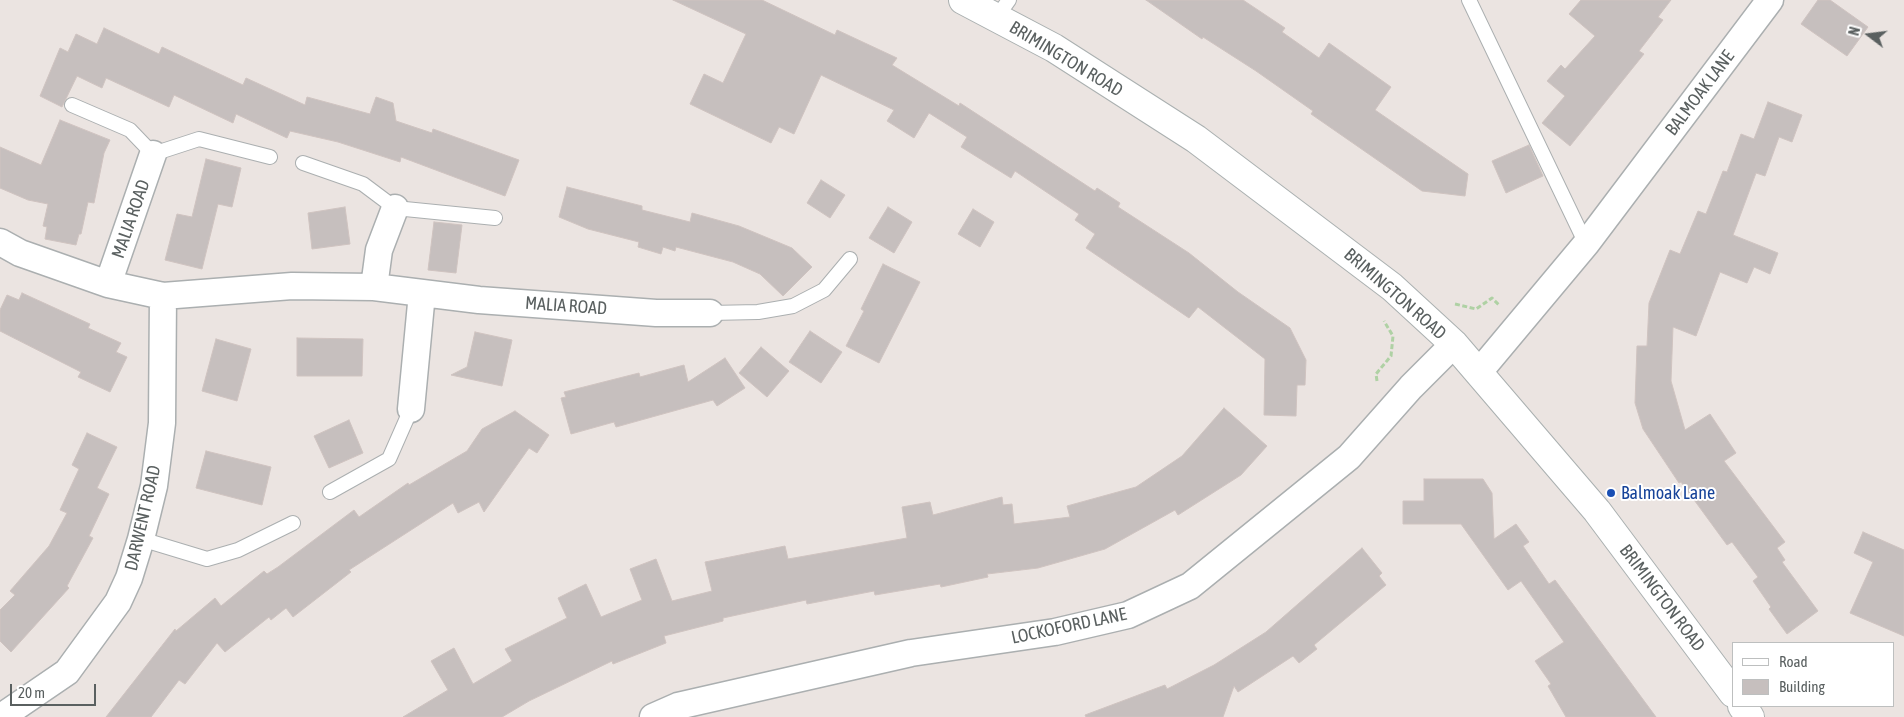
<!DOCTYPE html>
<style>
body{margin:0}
#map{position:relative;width:1904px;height:717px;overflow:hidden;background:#ebe4e1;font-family:"Asap Condensed",sans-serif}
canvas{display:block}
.legend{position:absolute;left:1732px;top:642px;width:162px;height:65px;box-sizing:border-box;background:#fff;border:1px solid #bdbfbf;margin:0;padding:6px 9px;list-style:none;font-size:15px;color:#5a6060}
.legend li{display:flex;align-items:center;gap:10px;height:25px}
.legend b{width:25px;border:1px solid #bdbfbf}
.north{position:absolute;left:1844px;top:10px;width:50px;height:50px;-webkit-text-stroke:4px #fff;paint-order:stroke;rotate:285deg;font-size:14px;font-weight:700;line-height:20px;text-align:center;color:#5a6060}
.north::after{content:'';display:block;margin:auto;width:18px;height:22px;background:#5a6060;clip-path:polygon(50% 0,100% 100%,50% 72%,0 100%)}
.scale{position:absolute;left:10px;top:684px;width:86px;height:22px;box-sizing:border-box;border:2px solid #5a6060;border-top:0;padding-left:6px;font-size:15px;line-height:18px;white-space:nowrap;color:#5a6060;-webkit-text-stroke:4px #fff;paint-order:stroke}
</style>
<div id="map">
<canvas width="1904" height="717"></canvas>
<ul class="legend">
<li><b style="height:6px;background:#fff"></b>Road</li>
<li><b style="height:14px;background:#c6bfbe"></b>Building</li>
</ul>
<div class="north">N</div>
<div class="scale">20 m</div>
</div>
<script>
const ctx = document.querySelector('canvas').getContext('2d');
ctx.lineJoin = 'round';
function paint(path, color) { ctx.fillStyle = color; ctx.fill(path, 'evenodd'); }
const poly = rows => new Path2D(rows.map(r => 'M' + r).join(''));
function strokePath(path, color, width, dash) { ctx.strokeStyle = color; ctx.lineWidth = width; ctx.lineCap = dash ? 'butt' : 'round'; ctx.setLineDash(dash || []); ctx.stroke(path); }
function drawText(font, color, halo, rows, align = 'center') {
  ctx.font = font + ' "Asap Condensed",sans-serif'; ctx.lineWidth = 4; ctx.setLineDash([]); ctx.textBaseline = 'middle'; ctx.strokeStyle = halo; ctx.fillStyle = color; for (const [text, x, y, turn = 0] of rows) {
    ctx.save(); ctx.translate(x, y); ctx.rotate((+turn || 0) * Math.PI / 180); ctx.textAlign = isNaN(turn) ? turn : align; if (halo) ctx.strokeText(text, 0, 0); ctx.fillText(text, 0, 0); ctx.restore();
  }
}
const building = poly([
 [673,0,762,0,835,35,837,30,897,58,892,65,959,106,960,103,1095,191,1097,188,1120,203,1118,207,1189,253,1238,292,1290,328,1306,360,1305,385,1297,385,1296,416,1264,415,1265,359,1198,307,1189,318,1086,248,1095,234,1075,220,1079,214,1015,171,1011,178,961,147,967,137,929,113,914,138,887,121,894,110,821,75,794,134,779,127,771,143,690,104,704,74,723,83,746,34,673,0],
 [1146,0,1243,0,1285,28,1282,32,1319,58,1329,43,1391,87,1375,110,1468,174,1465,196,1422,191,1311,114,1313,111,1256,71,1203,37,1202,39,1146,0],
 [1581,0,1671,0,1658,17,1663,20,1639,51,1644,54,1570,146,1542,123,1565,96,1547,81,1561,65,1565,69,1595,36,1569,14,1581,0],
 [1818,0,1830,0,1868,27,1847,56,1801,24,1818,0],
 [104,28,159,54,162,47,243,85,246,78,305,105,307,97,370,114,376,97,393,103,396,121,432,133,433,129,519,160,505,196,401,157,400,162,338,142,290,131,287,138,236,114,233,123,174,95,169,107,106,78,102,88,77,76,62,107,40,96,60,48,68,52,76,34,97,44,104,28],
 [1768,102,1802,115,1792,142,1779,137,1765,176,1756,173,1733,235,1778,253,1770,274,1754,267,1747,283,1720,272,1696,336,1673,327,1671,381,1685,430,1710,414,1736,453,1724,461,1785,542,1777,548,1785,560,1782,562,1818,611,1787,634,1769,609,1771,607,1753,581,1758,577,1732,542,1727,545,1681,482,1679,483,1643,429,1635,403,1637,346,1647,346,1649,303,1670,250,1680,254,1698,211,1706,214,1723,171,1727,172,1741,134,1754,139,1768,102],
 [60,120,110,140,104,153,94,203,88,202,81,234,79,234,76,245,45,239,47,227,43,226,48,204,28,200,0,188,0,147,41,165,60,120],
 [1529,145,1543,176,1506,193,1492,161,1529,145],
 [206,159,241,168,232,207,218,204,202,269,165,260,177,214,192,217,206,159],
 [821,180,845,195,830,218,807,203,821,180],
 [567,187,642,206,642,210,690,222,692,213,739,226,792,248,812,267,783,296,760,274,733,262,676,247,675,251,663,247,661,254,638,247,639,242,588,229,559,217,567,187],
 [345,207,350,244,312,249,308,213,345,207],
 [888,207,912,222,894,253,869,238,888,207],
 [973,209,994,222,980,247,958,234,973,209],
 [434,222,462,225,456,273,428,270,434,222],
 [883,264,920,282,879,363,846,346,864,311,861,309,883,264],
 [22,293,90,324,88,328,121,343,116,352,127,357,110,392,78,377,81,372,0,331,0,310,7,295,19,300,22,293],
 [810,331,842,352,821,383,789,362,810,331],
 [475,332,512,340,502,386,451,375,467,367,475,332],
 [297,338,363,339,362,376,297,376,297,338],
 [216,339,251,349,237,401,202,391,216,339],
 [761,347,789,371,767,397,739,373,761,347],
 [725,358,745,388,717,406,713,400,616,427,614,422,571,434,561,398,566,397,564,392,639,373,640,377,684,365,688,382,725,358],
 [1224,408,1267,446,1241,475,1178,515,1175,510,1105,549,1038,568,987,574,988,577,941,587,940,584,875,595,874,591,807,604,806,600,723,618,723,621,664,636,666,643,613,664,612,661,529,701,502,717,403,717,448,690,431,661,454,648,473,684,512,661,505,649,567,618,558,598,586,584,601,617,642,600,630,569,656,559,672,601,712,591,705,562,785,546,788,559,907,538,902,507,930,502,933,515,1002,497,1003,505,1012,504,1014,524,1070,517,1067,506,1136,487,1182,456,1224,408],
 [515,411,549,435,537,453,529,448,484,512,479,502,458,513,453,503,349,570,351,572,293,617,286,608,271,620,269,617,225,652,217,643,185,684,179,680,151,717,106,717,175,629,176,631,215,598,221,606,264,571,267,574,278,567,354,510,359,517,408,483,409,485,467,451,482,429,515,411],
 [349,420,363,453,329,468,314,436,349,420],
 [87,433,117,447,97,488,109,494,89,536,93,538,67,586,69,588,11,652,0,641,0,610,15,595,10,591,49,546,67,513,60,510,79,469,72,465,87,433],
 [206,451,271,467,262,505,196,488,206,451],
 [1424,479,1483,479,1492,493,1494,539,1516,524,1529,542,1523,546,1549,584,1555,580,1656,717,1566,717,1548,686,1551,684,1535,661,1564,642,1521,581,1508,590,1461,524,1403,524,1403,501,1424,501,1424,479],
 [1863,532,1904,550,1904,636,1850,613,1873,562,1854,553,1863,532],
 [1362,548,1382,573,1379,576,1386,585,1314,645,1317,649,1299,663,1293,656,1238,692,1234,686,1223,717,1086,717,1085,715,1165,685,1167,689,1214,665,1266,632,1362,548]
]);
paint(building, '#c6bfbe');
strokePath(building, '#cfc3c0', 1);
const service = poly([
 [1469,0,1586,244],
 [996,18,1009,0],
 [72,105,130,130,153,154,199,139,270,157],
 [303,163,363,184,395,208,495,218],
 [710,313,758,312,793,306,824,290,850,259],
 [330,492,389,459,411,409],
 [141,539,207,559,238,550,293,523]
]);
const minor = poly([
 [0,242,20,253,108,284,163,296,292,286,374,287,479,300,656,313,710,313],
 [108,284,153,154],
 [374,287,379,250,395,208],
 [1479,372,1586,244,1770,0],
 [411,409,422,293],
 [1,717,67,672,118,602,129,578,141,539,154,486,162,423,163,296],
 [653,717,678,706,911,653,1055,632,1128,615,1190,586,1349,457,1411,387,1454,344]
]);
const secondary = poly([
 [963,0,1054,48,1196,139,1392,287,1454,344,1597,511,1733,693],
 [1742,706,1750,717]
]);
strokePath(service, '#abafb0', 16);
strokePath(minor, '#abafb0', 29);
strokePath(secondary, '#aab0b0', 30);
strokePath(poly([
 [1455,304,1476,309,1492,298,1499,305],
 [1377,381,1376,374,1391,356,1393,336,1384,321]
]), '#afd1a4', 3, [5, 2.5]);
strokePath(service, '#fff', 14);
strokePath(minor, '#fff', 26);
strokePath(secondary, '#fff', 28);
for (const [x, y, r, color] of [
 [1611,493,5,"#1a4fb4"]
]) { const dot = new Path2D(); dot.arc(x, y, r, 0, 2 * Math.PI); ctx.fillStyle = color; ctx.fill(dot); strokePath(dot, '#fff', 2); }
drawText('18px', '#5a6060', '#fff', [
 ["BRIMINGTON ROAD",1066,59,31],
 ["BALMOAK LANE",1700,93,-53],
 ["MALIA ROAD",131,219,-71],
 ["BRIMINGTON ROAD",1395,294,41],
 ["MALIA ROAD",566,306,4],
 ["DARWENT ROAD",143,518,-77],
 ["BRIMINGTON ROAD",1662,598,53],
 ["LOCKOFORD LANE",1069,626,-12]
]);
drawText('18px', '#164399', '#fff', [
 ["Balmoak Lane",1621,493]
], 'left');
</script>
